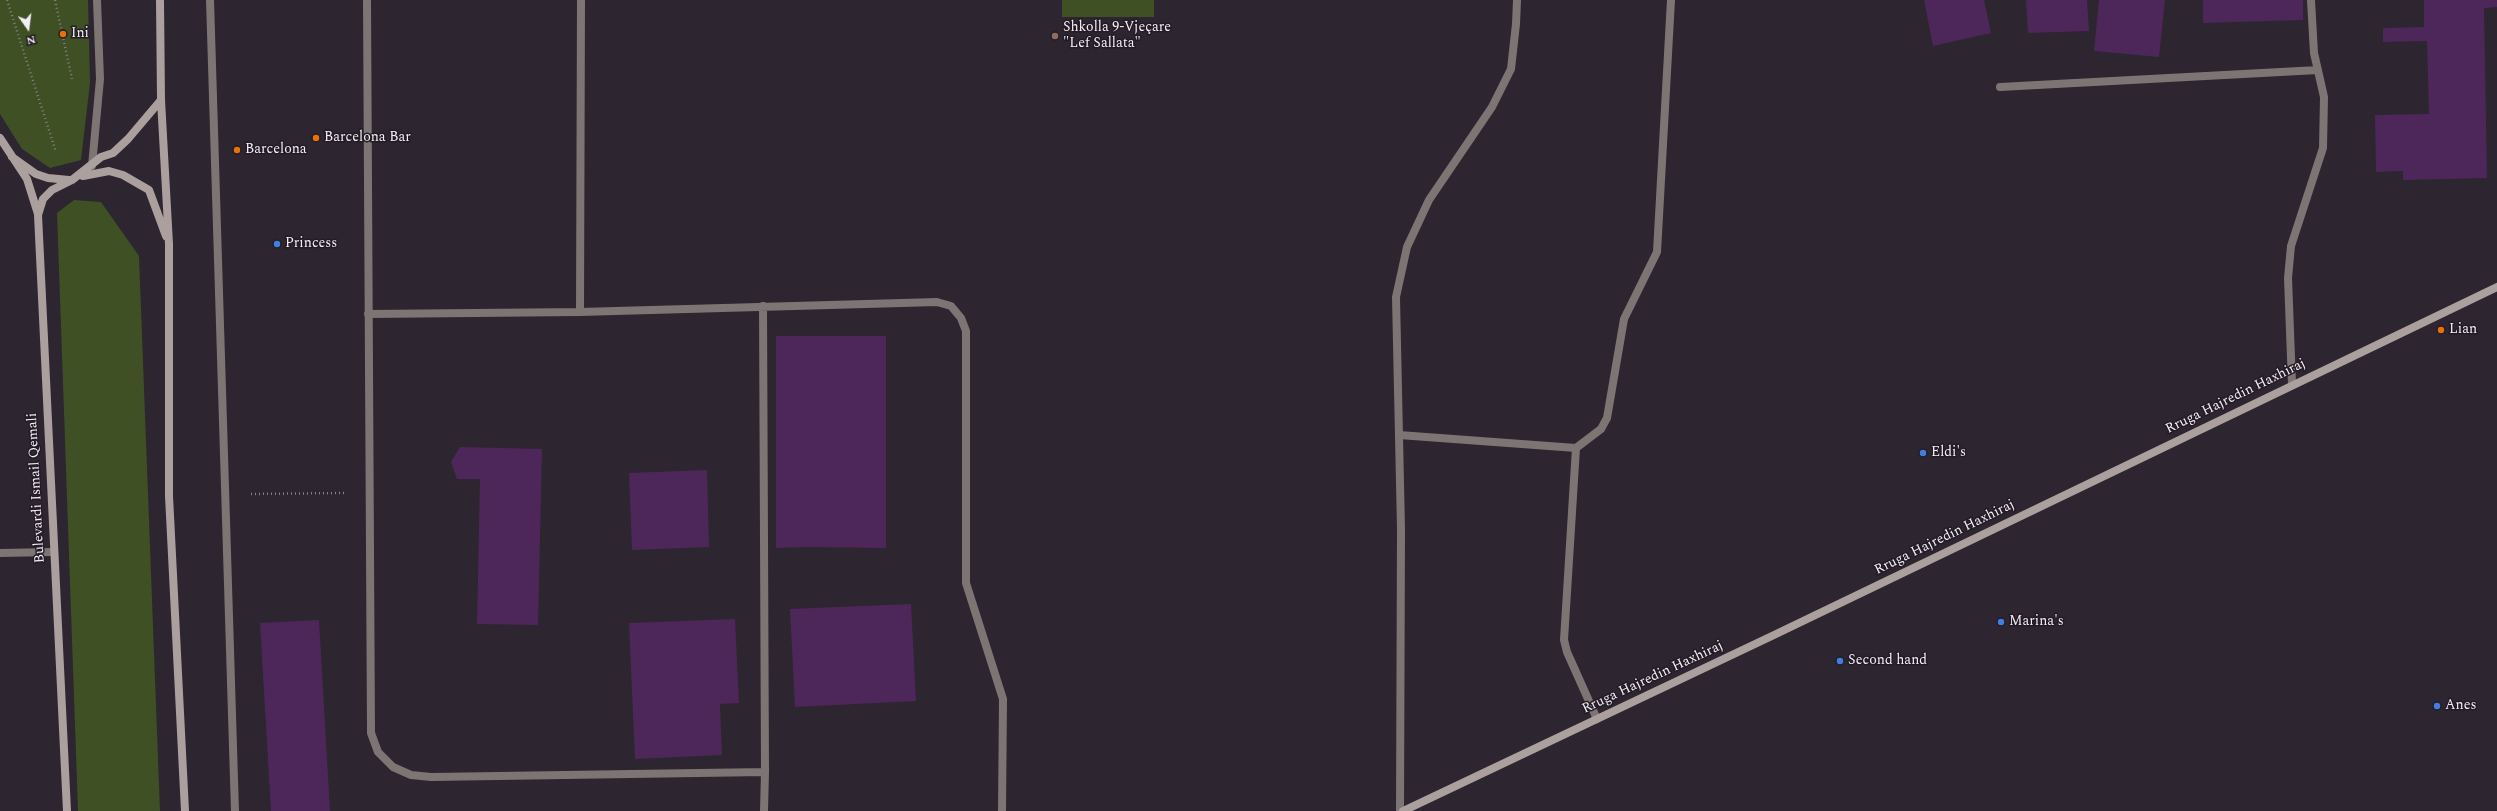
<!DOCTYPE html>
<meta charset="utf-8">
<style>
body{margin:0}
#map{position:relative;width:2497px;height:811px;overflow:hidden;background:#2d2530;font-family:Spectral,serif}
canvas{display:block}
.north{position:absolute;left:8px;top:8px;width:40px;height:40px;-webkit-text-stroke:3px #231c26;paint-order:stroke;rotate:166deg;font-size:11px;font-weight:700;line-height:16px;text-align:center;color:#f4eff6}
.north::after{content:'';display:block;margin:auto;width:14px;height:18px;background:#f4eff6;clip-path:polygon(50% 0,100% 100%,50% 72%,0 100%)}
</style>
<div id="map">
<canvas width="2497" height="811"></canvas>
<div class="north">N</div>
</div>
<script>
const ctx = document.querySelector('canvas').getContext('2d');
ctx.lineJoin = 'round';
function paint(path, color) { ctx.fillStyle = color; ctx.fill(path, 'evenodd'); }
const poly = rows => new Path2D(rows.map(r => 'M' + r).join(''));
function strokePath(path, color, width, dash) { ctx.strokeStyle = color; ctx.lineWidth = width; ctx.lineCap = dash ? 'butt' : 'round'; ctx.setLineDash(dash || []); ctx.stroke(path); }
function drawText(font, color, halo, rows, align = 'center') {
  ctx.font = font + ' Spectral,serif'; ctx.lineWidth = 3; ctx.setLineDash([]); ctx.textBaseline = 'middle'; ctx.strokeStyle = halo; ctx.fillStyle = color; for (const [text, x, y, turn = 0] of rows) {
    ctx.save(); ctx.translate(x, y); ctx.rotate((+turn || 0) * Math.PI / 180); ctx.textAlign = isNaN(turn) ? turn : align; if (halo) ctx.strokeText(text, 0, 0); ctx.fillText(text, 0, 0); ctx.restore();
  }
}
paint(poly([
 [0,0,88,0,90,83,81,160,50,168,22,149,0,114],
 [1062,0,1154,0,1154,17,1062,17],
 [74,200,101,202,139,256,160,811,78,811,57,213]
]), '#3e5024');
paint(poly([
 [1924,0,1984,0,1991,33,1933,46],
 [2026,0,2087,0,2089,31,2028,33],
 [2099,0,2165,0,2159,57,2094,51],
 [2203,0,2303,0,2303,20,2203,23],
 [2424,0,2497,0,2497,7,2484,8,2487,178,2403,180,2403,171,2376,172,2375,115,2429,114,2427,41,2383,42,2383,28,2424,27],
 [776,336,886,336,886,548,806,547,776,548],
 [460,447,542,449,538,625,477,624,480,479,457,479,451,462],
 [707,470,709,547,632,550,629,473],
 [911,604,916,701,795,707,790,609],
 [735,619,739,703,720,704,722,755,635,759,629,623],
 [319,620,330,811,271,811,260,623]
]), '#4d275a');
strokePath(poly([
 [7,0,56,152],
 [55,0,72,79],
 [251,494,344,493]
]), '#867f88', 2.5, [1, 3]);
strokePath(poly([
 [2000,87,2318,70],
 [2292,384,2288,278,2291,246,2323,148,2324,97,2314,53,2311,0],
 [1399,435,1576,448]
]), '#7c7573', 8);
strokePath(poly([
 [210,0,235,811],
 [367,0,371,733,378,752,393,767,411,775,431,777,765,772,764,811],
 [92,166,100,79,97,0],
 [763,306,765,772],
 [580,312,581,0],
 [368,314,580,312,937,302,951,306,961,318,966,331,966,583,1003,699,1002,811],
 [0,553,53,552],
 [1597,719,1567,652,1564,640,1576,448,1601,429,1607,418,1624,319,1657,252,1671,0],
 [1400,811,1401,529,1396,297,1407,247,1429,200,1492,107,1511,69,1516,24,1517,0]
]), '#7c7573', 8);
strokePath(poly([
 [160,0,161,100,169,244,169,496,185,811],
 [0,138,27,179,38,214],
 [12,157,36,174,48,178,69,180],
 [83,176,109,171,123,175,149,190,166,236],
 [67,811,38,215,43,199,52,190,72,180,101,157,113,153,128,139,161,100],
 [1403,811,1774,635,2497,287]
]), '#aca09e', 8);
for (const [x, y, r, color] of [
 [63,34,4,"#e8710a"],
 [1055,36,4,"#8d6e63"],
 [316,138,4,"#e8710a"],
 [237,150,4,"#e8710a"],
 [277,244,4,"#3f7fe0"],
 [2441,330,4,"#e8710a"],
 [1923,453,4,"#3f7fe0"],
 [2001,622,4,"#3f7fe0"],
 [1840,661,4,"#3f7fe0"],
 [2437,706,4,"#3f7fe0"]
]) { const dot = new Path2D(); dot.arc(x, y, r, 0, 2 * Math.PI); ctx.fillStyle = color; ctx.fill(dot); strokePath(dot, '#231c26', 1.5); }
drawText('14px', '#f4eff6', '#231c26', [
 ["Shkolla 9-Vjeçare",1063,28],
 ["\"Lef Sallata\"",1063,44],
 ["Ini",71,34],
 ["Barcelona Bar",324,138],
 ["Barcelona",245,150],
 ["Princess",285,244],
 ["Lian",2449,330],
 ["Eldi's",1931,453],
 ["Marina's",2009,622],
 ["Second hand",1848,661],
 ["Anes",2445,706]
], 'left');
drawText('14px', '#f4eff6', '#231c26', [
 ["Rruga Hajredin Haxhiraj",2236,397,-26],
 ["Bulevardi Ismail Qemali",37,488,-93],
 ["Rruga Hajredin Haxhiraj",1945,538,-26],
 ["Rruga Hajredin Haxhiraj",1653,678,-25]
]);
</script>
